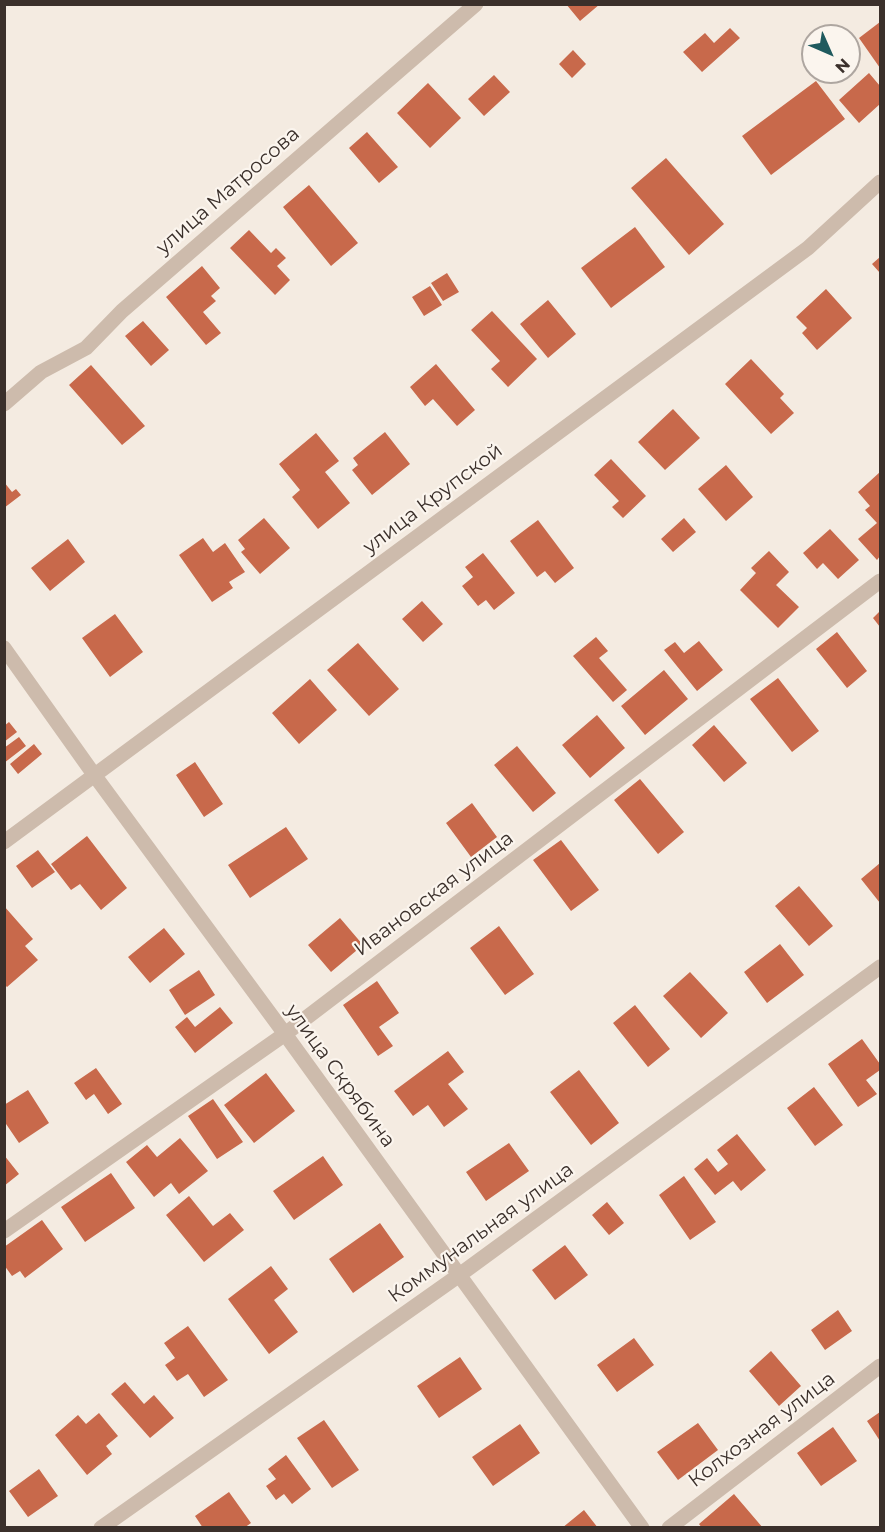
<!DOCTYPE html>
<meta charset="utf-8">
<style>
body{margin:0}
#map{position:relative;width:885px;height:1532px;overflow:hidden;background:#f4ebe1;font-family:Montserrat,sans-serif}
canvas{display:block}
.frame{position:absolute;inset:0;border:6px solid #3b302b;pointer-events:none}
.north{position:absolute;left:801px;top:24px;width:60px;height:60px;box-sizing:border-box;background:#fbf5ee;border:2px solid #aea6a0;border-radius:50%;rotate:135deg;font-size:16px;font-weight:700;line-height:24px;text-align:center;color:#3b302b}
.north::after{content:'';display:block;margin:auto;width:21px;height:27px;background:#1f5a5e;clip-path:polygon(50% 0,100% 100%,50% 72%,0 100%)}
</style>
<div id="map">
<canvas width="885" height="1532"></canvas>
<div class="frame"></div>
<div class="north">N</div>
</div>
<script>
const ctx = document.querySelector('canvas').getContext('2d');
ctx.lineJoin = 'round';
function paint(path, color) { ctx.fillStyle = color; ctx.fill(path, 'evenodd'); }
const poly = rows => new Path2D(rows.map(r => 'M' + r).join(''));
function strokePath(path, color, width, dash) { ctx.strokeStyle = color; ctx.lineWidth = width; ctx.lineCap = dash ? 'butt' : 'round'; ctx.setLineDash(dash || []); ctx.stroke(path); }
function drawText(font, color, halo, rows, align = 'center') {
  ctx.font = font + ' Montserrat,sans-serif'; ctx.lineWidth = 4.5; ctx.setLineDash([]); ctx.textBaseline = 'middle'; ctx.strokeStyle = halo; ctx.fillStyle = color; for (const [text, x, y, turn = 0] of rows) {
    ctx.save(); ctx.translate(x, y); ctx.rotate((+turn || 0) * Math.PI / 180); ctx.textAlign = isNaN(turn) ? turn : align; if (halo) ctx.strokeText(text, 0, 0); ctx.fillText(text, 0, 0); ctx.restore();
  }
}
paint(poly([
 [566,4,600,4,580,21],
 [880,22,880,68,859,38],
 [730,28,740,38,702,72,683,52,705,33,714,43],
 [573,50,586,64,572,78,559,64],
 [869,73,880,86,880,104,859,123,839,100],
 [494,75,510,92,484,116,468,99],
 [816,81,845,119,771,175,742,136],
 [428,83,461,118,430,148,397,113],
 [367,132,398,167,379,183,349,148],
 [666,158,724,224,689,255,631,188],
 [309,185,358,243,331,266,283,207],
 [635,227,665,267,611,308,581,268],
 [249,230,271,253,276,248,286,258,277,266,290,280,275,295,230,248],
 [880,257,880,273,872,264],
 [202,266,220,288,211,296,216,301,203,312,221,333,206,345,166,297],
 [447,273,459,292,443,301,431,283],
 [430,286,442,305,424,316,412,297],
 [826,289,852,318,817,350,802,333,807,328,796,317],
 [548,300,576,334,548,358,520,324],
 [492,311,537,359,508,387,491,369,500,361,471,330],
 [143,321,169,350,151,366,125,336],
 [751,359,784,394,780,398,794,413,771,434,725,384],
 [436,364,475,410,457,426,433,399,425,406,410,387],
 [91,365,145,426,122,445,69,385],
 [673,409,700,438,665,470,638,442],
 [385,432,410,464,372,495,352,470,358,465,353,458],
 [316,433,339,461,325,472,350,503,318,529,292,497,300,490,279,464],
 [611,459,646,496,623,518,612,507,619,501,594,475],
 [726,465,753,497,726,521,698,489],
 [880,472,880,556,877,560,858,539,877,523,865,510,870,506,858,492],
 [4,482,12,492,16,489,21,495,4,508],
 [264,518,290,548,260,574,241,552,245,549,238,540],
 [684,518,696,532,673,552,661,539],
 [538,520,574,568,555,583,545,571,537,577,510,541],
 [830,529,859,560,838,579,823,563,817,569,803,553],
 [203,538,213,552,225,543,245,572,229,582,233,588,212,602,179,555],
 [68,539,85,562,50,591,31,568],
 [769,551,789,572,776,585,799,607,778,628,740,590,756,573,751,568],
 [483,553,515,593,494,610,486,600,478,606,462,586,473,577,465,567],
 [422,601,443,624,423,642,402,619],
 [880,611,880,627,873,618],
 [115,614,143,652,110,677,82,638],
 [837,632,867,671,847,688,816,649],
 [596,637,608,651,599,658,627,690,613,702,573,656],
 [699,641,723,670,697,691,664,650,675,642,684,653],
 [358,643,399,689,369,716,327,670],
 [664,670,688,699,645,735,621,706],
 [778,678,819,731,792,752,750,699],
 [310,679,337,710,299,744,272,713],
 [597,715,625,748,590,778,562,745],
 [9,722,17,732,4,742,4,726],
 [714,725,747,763,724,782,692,745],
 [19,737,26,746,4,763,4,748],
 [34,744,42,754,18,774,10,764],
 [517,746,556,793,533,812,494,765],
 [195,762,223,804,204,817,176,775],
 [640,779,684,832,658,854,614,800],
 [472,803,497,837,471,857,446,823],
 [286,827,308,859,250,898,228,865],
 [87,836,127,888,101,910,80,884,71,890,51,864],
 [561,840,599,890,571,911,533,860],
 [38,850,55,872,32,888,16,866],
 [880,863,880,903,861,879],
 [799,886,833,926,809,946,775,906],
 [4,906,33,939,25,946,38,960,7,987,4,984],
 [340,918,363,945,331,972,308,945],
 [499,926,534,974,505,995,470,948],
 [164,928,185,954,150,983,128,957],
 [780,944,804,975,767,1003,744,972],
 [199,970,215,995,185,1015,169,990],
 [690,972,728,1013,701,1038,663,996],
 [377,981,399,1013,379,1027,393,1046,378,1056,343,1005],
 [635,1005,670,1049,648,1067,613,1023],
 [220,1007,233,1023,195,1053,175,1027,187,1017,195,1027],
 [862,1039,880,1064,880,1070,866,1080,877,1094,858,1107,828,1064],
 [448,1051,464,1072,448,1084,468,1109,444,1127,428,1105,413,1116,394,1091],
 [96,1068,122,1104,108,1114,94,1094,86,1100,74,1083],
 [579,1070,619,1123,591,1145,550,1092],
 [266,1073,295,1111,254,1143,224,1105],
 [814,1087,843,1125,815,1146,787,1108],
 [28,1090,49,1123,19,1143,4,1121,4,1105],
 [213,1099,243,1142,217,1159,188,1116],
 [737,1134,766,1170,741,1191,733,1181,715,1195,694,1169,707,1158,718,1172,728,1164,717,1150],
 [180,1138,208,1171,179,1194,171,1183,154,1197,126,1162,147,1145,157,1157],
 [509,1143,529,1171,486,1201,466,1172],
 [4,1155,19,1174,4,1186],
 [323,1156,343,1185,294,1220,273,1191],
 [111,1173,135,1208,85,1242,61,1207],
 [684,1176,716,1222,690,1240,659,1195],
 [189,1196,213,1226,230,1213,244,1230,204,1262,166,1215],
 [607,1202,624,1223,609,1235,592,1215],
 [42,1220,63,1249,25,1278,20,1271,12,1276,4,1265,4,1247],
 [380,1223,404,1257,353,1293,329,1259],
 [565,1245,588,1275,555,1300,532,1270],
 [271,1266,288,1289,274,1300,298,1332,269,1354,228,1299],
 [838,1310,852,1331,825,1350,811,1330],
 [188,1326,228,1380,204,1397,188,1374,177,1381,165,1365,175,1358,164,1343],
 [634,1338,654,1365,617,1392,597,1365],
 [771,1351,801,1386,779,1406,749,1371],
 [460,1357,482,1389,439,1418,417,1386],
 [125,1382,144,1404,154,1395,174,1418,150,1438,111,1394],
 [880,1412,880,1441,867,1421],
 [99,1413,118,1436,106,1446,112,1454,87,1475,55,1435,78,1415,86,1424],
 [324,1420,359,1470,332,1488,297,1438],
 [698,1423,718,1450,678,1480,657,1452],
 [520,1424,540,1453,493,1486,472,1457],
 [833,1427,857,1461,821,1486,797,1453],
 [286,1455,311,1489,292,1504,284,1494,276,1500,266,1486,276,1479,268,1469],
 [39,1469,58,1496,28,1517,9,1491],
 [229,1492,251,1523,244,1528,203,1528,195,1516],
 [734,1494,763,1528,702,1528,699,1524],
 [584,1510,598,1528,562,1528]
]), '#c8694b');
strokePath(poly([
 [4,404,41,372,86,348,122,311,476,4],
 [4,648,95,776,285,1034,642,1528],
 [4,842,808,248,880,182],
 [4,1231,285,1034,880,581],
 [101,1528,458,1276,880,967],
 [669,1528,880,1366]
]), '#cdbbac', 15);
drawText('20px', '#3b302b', '#fbf5ee', [
 ["улица Матросова",228,191,-41],
 ["улица Крупской",433,499,-37],
 ["Ивановская улица",434,894,-37],
 ["улица Скрябина",340,1076,54],
 ["Коммунальная улица",481,1233,-36],
 ["Колхозная улица",762,1430,-37]
]);
</script>
